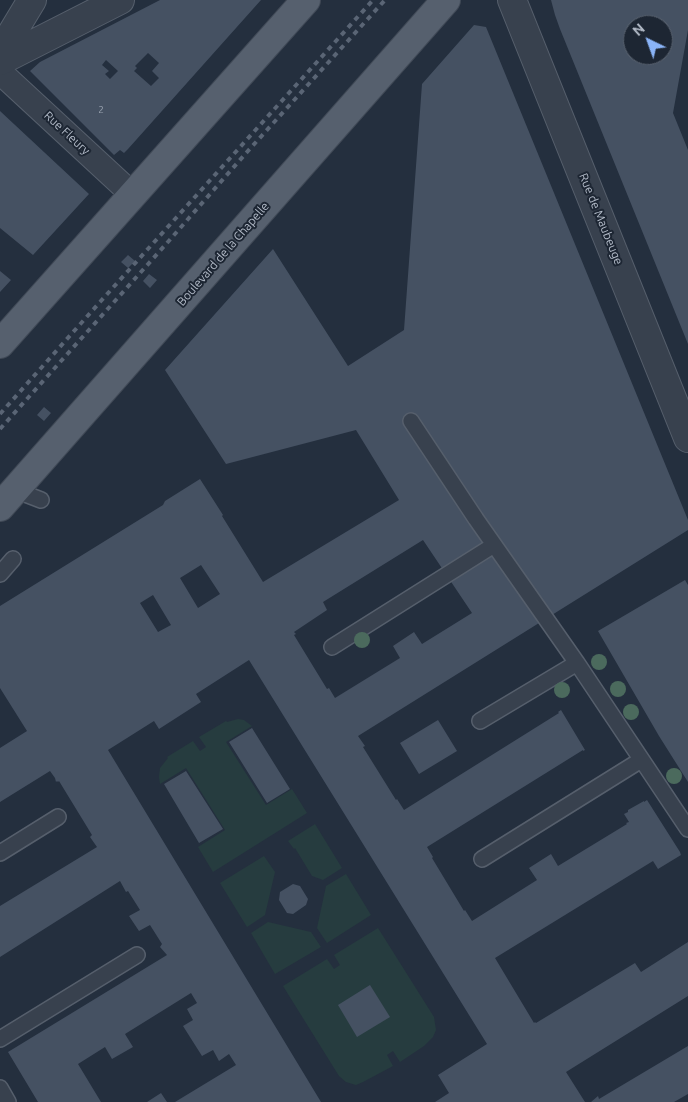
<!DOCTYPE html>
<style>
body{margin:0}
#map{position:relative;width:688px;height:1102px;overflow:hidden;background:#242f3e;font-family:Ubuntu,sans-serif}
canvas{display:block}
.north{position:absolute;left:623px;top:15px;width:50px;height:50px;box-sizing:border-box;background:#1d2633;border:1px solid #59626f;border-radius:50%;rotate:318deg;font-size:14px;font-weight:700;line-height:20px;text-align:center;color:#b4bcc9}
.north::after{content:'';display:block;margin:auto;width:18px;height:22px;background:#8ab4f8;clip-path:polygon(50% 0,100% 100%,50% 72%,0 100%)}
</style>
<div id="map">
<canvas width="688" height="1102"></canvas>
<div class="north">N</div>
</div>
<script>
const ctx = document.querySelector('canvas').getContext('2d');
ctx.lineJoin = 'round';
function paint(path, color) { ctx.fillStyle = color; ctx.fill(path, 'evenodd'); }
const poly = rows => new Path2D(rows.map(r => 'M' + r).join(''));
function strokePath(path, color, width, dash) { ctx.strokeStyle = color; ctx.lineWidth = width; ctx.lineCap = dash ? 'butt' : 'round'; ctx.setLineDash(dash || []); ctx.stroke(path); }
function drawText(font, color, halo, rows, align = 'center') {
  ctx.font = font + ' Ubuntu,sans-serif'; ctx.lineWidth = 4; ctx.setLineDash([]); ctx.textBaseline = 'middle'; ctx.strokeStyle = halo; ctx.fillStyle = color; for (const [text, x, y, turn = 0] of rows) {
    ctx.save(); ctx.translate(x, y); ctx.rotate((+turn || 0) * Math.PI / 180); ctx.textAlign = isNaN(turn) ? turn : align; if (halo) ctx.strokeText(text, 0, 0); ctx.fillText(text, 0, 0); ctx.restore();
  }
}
paint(poly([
 [238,719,244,720,252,726,226,742,266,805,292,789,307,813,213,872,198,847,225,830,186,768,160,784,159,777,160,768,168,758,167,757,193,741,200,751,206,747,199,737,226,721,227,722],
 [315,824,342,868,323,880,312,876,295,848,294,849,288,841],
 [264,856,275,872,265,915,247,927,220,883],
 [346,874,371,915,327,943,317,928,326,886],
 [268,922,311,932,321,947,275,974,251,933],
 [378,928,434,1017,436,1030,433,1037,424,1046,400,1062,393,1051,387,1055,393,1066,363,1082,356,1085,346,1082,339,1076,283,986,327,959,334,969,340,965,334,955]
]), '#263c3f');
paint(poly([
 [160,0,261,0,128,149,124,153,120,150,114,155,30,71,40,62],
 [148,53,159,63,152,71,159,78,151,86,134,71,137,68,135,66],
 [106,60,118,71,110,79,105,74,109,71,102,65],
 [551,0,688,0,688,30,673,113,688,150,688,344,560,29,555,15],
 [633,25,663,25,663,55,633,55],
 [474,25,486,27,688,520,688,530,358,736,365,746,363,747,396,800,397,799,404,810,559,713,558,712,561,710,585,750,583,751,583,750,427,847,433,857,432,858,464,911,465,910,472,921,537,880,529,868,551,854,558,866,627,824,626,823,629,822,624,814,628,812,628,810,644,801,644,802,647,800,680,852,681,855,658,869,653,861,495,958,534,1023,535,1022,536,1023,635,963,641,972,688,942,688,996,566,1072,585,1102,435,1102,449,1093,438,1075,487,1044,249,660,196,694,201,702,159,729,154,721,108,750,321,1102,175,1102,236,1065,229,1054,219,1061,213,1050,202,1056,183,1026,193,1020,187,1009,197,1003,191,993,125,1034,133,1047,112,1059,105,1047,78,1064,101,1102,38,1102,8,1052,167,955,160,947,162,944,150,925,139,931,129,916,140,910,128,891,126,892,120,881,0,957,0,906,97,847,90,837,92,835,59,781,58,782,57,781,56,782,55,778,50,771,0,802,0,748,27,731,0,688,0,606,163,505,165,501,200,479,223,515,222,516,263,582,399,500,356,430,226,464,165,370,273,249,348,366,404,330,422,84],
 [423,540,472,613,422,644,414,632,393,646,400,658,335,698,329,688,327,689,294,635,296,634,294,632,327,610,323,602],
 [201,565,220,594,198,608,180,578],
 [153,595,171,625,158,632,140,603],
 [0,111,89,194,33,255,0,228],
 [128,255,135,261,128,268,121,262],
 [0,271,11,280,0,292],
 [149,274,157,280,150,288,143,281],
 [44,407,51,413,44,421,37,415],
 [685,580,688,585,688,782,659,736,598,631],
 [438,720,457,751,419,774,400,743],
 [252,728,290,789,267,803,229,742],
 [186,771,223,829,199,843,164,784],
 [293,884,300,886,308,899,306,905,293,914,287,913,279,900,280,892],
 [370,985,390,1017,357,1037,338,1005],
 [688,1046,688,1094,674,1102,591,1102,598,1096,599,1099],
 [161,1093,167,1102,147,1102]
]), '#455162');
const service = poly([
 [411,421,476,519,577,663,688,829],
 [15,490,41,500],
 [0,574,13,559],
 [332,647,494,545],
 [480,721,577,663],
 [0,853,58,817],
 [482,859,641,760],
 [0,1039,137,955],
 [0,1088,8,1102]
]);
const pedestrian = poly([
 [0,72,133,195]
]);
const minor = poly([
 [512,0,688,438],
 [0,53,32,0],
 [0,61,120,0]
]);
const primary = poly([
 [0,344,306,0],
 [0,507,446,0]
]);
strokePath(service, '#565f6c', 18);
strokePath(pedestrian, '#565f6c', 26);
strokePath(minor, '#565f6c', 30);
strokePath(primary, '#414a57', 30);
strokePath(service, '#38414e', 15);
strokePath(pedestrian, '#38414e', 24);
strokePath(minor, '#38414e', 28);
strokePath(primary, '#56606e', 28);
strokePath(poly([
 [0,414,100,302,373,0],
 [0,429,167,243,247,152,385,0]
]), '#5a6575', 4, [5, 5]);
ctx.fillStyle = '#4b6a5d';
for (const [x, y] of [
 [362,640],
 [599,662],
 [618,689],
 [562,690],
 [631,712],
 [674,776]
]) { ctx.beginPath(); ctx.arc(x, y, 8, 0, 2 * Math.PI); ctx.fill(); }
drawText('10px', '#98a1af', null, [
 ["2",101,110]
]);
drawText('12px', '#b4bcc9', '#1d2633', [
 ["Rue Fleury",67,133,43],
 ["Rue de Maubeuge",601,219,68],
 ["Boulevard de la Chapelle",223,254,-49]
]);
</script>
